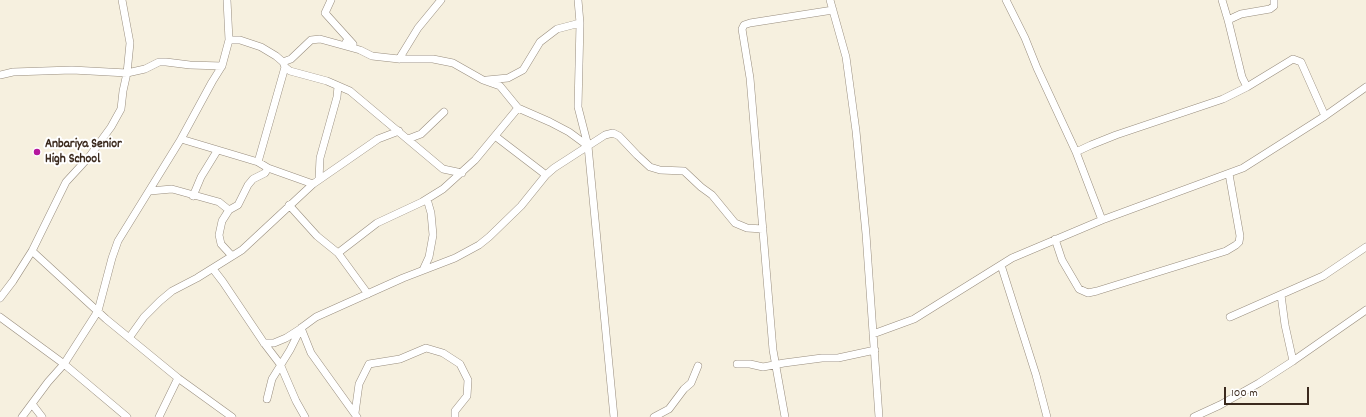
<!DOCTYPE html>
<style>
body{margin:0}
#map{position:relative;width:1366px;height:417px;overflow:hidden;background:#f6f0df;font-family:Dekko,sans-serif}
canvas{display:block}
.scale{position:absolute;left:1224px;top:387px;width:85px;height:18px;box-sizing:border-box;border:2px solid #3b2a1e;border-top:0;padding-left:5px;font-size:12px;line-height:14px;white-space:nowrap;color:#3b2a1e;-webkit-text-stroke:3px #fff;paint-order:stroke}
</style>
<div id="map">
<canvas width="1366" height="417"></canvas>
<div class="scale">100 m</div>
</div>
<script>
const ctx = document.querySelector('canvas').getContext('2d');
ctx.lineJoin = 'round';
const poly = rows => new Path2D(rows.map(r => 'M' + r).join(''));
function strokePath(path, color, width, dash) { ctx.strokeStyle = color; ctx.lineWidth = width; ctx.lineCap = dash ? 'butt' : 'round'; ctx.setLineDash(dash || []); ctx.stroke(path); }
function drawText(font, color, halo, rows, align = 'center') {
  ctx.font = font + ' Dekko,sans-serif'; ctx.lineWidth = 4; ctx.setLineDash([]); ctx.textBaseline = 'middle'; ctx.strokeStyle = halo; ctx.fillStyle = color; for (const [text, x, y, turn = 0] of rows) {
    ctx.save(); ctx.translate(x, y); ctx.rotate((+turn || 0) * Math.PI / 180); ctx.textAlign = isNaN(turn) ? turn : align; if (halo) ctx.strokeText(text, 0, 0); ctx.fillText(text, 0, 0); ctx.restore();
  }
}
const minor = poly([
 [331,0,325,13,353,44,346,42],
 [578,0,580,23,578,107,588,146,614,417],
 [830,0,846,57,856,131,866,234,879,417],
 [1006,0,1025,38,1037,68,1076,152,1102,220],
 [1222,0,1228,20,1242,77,1247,87],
 [1228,20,1241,14,1270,9,1274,6,1274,0],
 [229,40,240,40,261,47,276,56,283,62,285,67,290,71,327,81,350,91,443,169,462,173],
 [399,59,418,28,441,0],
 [283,62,291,59,311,40,320,39,360,50,372,56,399,59,433,59,453,63,483,80,500,86,518,108,550,122,569,132,588,146],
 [0,75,13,72,72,70,127,73,145,69,159,62,166,62,190,65,222,66],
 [487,80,508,78,523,70,540,42,557,29,580,23],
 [495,136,546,175],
 [181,139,258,162,268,168,313,184],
 [408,139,421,134,444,112],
 [1076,152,1091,145,1116,135,1223,99,1247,87,1293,59,1301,62,1325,116],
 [258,162,285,67],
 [319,179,320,158,337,97,338,86],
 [150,191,172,189,219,202,229,210],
 [193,196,201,177,217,151],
 [289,205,317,236,338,253,368,294],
 [1055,239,1062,260,1079,289,1088,293,1097,291,1226,251,1236,245,1239,242,1240,236,1229,174],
 [32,251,106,319,178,378,232,417],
 [338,253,377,223,422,202,443,189,475,160,518,108],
 [232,256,221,244,219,235,222,221,229,210,238,205,248,185,253,179,265,173,268,168],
 [1001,265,1036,375,1047,417],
 [213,269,223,282,264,343,280,364,296,401,305,417],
 [423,270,429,257,433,235,431,213,427,199],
 [1281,295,1285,325,1293,361],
 [0,298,13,281,32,251,66,182,89,157,111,127,121,109,123,91,127,73,130,43,122,0],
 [0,317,64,364,127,417],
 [1230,317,1323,276,1366,247],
 [873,334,914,319,1012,258,1102,220,1243,168,1325,116,1366,87],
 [129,338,144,317,160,301,172,291,197,278,242,250,313,184,378,139,399,131],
 [264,343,274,343,286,338,300,329],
 [737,364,750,364,763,367,784,363,822,358,838,358,875,350],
 [267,399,272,379,290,350,301,328],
 [32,404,42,417],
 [355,413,359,384,369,364,400,359,426,348,443,353,460,364,468,380,467,396,455,411,455,417],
 [22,417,48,382,64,364,98,311,112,258,118,241,181,139,212,82,222,66,229,40,227,0],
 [159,417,178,378],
 [357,417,311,353,301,328,316,317,403,278,455,258,479,245,489,237,521,206,546,175,554,168,605,135,613,133,619,136,637,155,650,167,660,170,684,171,701,187,712,195,735,223,747,228,763,229],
 [654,417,669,409,684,389,691,383,698,366],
 [785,417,773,350,750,78,742,29,744,25,750,23,833,10],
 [1194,417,1220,405,1259,383,1293,361,1366,310]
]);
strokePath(minor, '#988d7e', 8);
strokePath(minor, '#fff', 7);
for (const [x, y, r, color] of [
 [37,152,4,"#b5179e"]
]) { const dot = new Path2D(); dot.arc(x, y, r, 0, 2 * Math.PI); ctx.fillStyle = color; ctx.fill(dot); strokePath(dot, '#fff', 1.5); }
drawText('bold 13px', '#3b2a1e', '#fff', [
 ["Anbariya Senior",45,145],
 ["High School",45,160]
], 'left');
</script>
